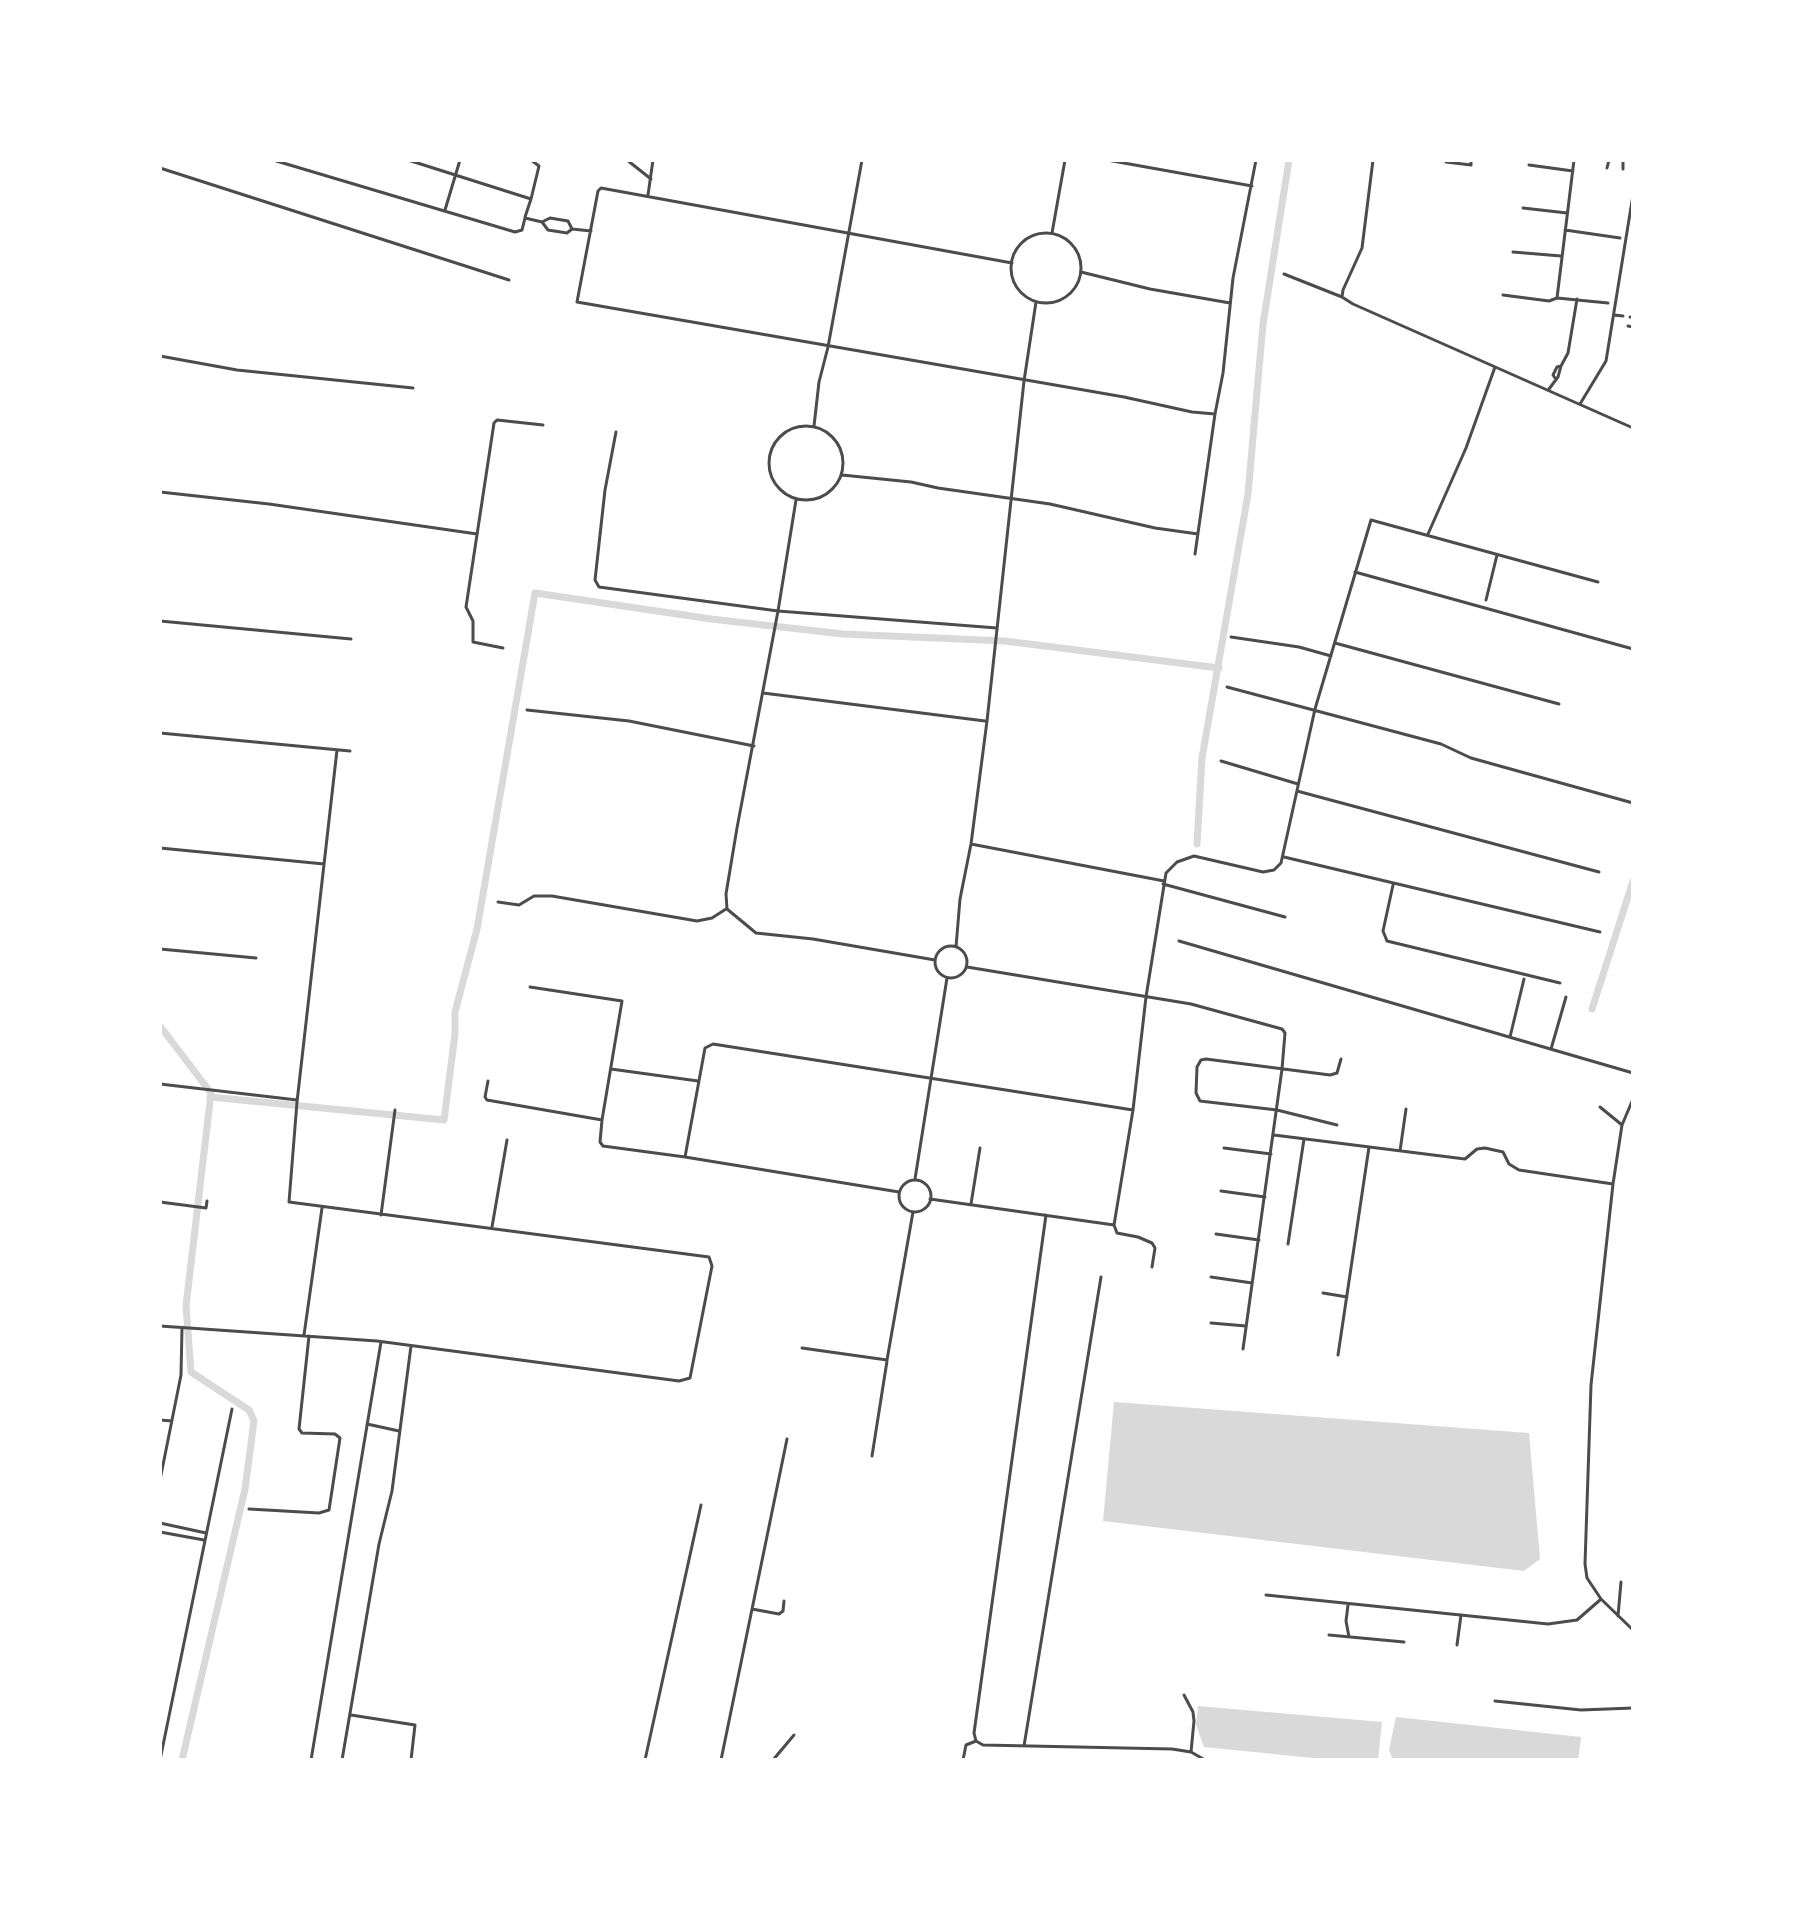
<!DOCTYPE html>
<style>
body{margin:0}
#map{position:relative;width:1793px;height:1920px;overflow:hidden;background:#fff;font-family:"Noto Sans",sans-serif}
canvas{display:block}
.frame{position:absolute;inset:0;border:162px solid #fff;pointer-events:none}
</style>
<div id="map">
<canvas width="1793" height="1920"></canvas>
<div class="frame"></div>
</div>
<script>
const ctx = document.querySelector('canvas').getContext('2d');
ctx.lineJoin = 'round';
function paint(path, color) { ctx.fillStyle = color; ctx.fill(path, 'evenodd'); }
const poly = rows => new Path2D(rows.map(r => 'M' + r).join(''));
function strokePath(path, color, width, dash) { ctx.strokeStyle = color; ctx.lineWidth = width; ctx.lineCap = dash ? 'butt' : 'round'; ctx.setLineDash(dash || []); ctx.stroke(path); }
paint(poly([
 [1114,1402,1529,1433,1540,1559,1524,1571,1103,1521],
 [1198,1706,1382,1722,1378,1760,1333,1760,1204,1747,1196,1725],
 [1396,1717,1581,1737,1579,1754,1578,1760,1393,1760,1389,1750]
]), '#d9d9d9');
strokePath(poly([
 [1197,844,1202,758,1248,494,1263,324,1289,160],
 [1592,1009,1633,881],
 [160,1026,211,1093,186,1306,191,1372,249,1410,254,1421,245,1489,182,1760],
 [210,1097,444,1120,455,1034,455,1012,477,929,535,593,711,619,843,634,1005,641,1219,668]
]), '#d9d9d9', 7);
strokePath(poly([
 [273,160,515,232,522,230,525,218,542,222,550,218,568,221,572,229],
 [408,160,531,199,525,217],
 [627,160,651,179],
 [1107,160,1252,186],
 [1373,160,1362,248,1343,290,1342,297,1353,304,1633,428],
 [1446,162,1471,165,1471,160],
 [1529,165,1573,171],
 [160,168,509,280],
 [1607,168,1609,160],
 [1623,169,1623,160],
 [648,195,653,160],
 [531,199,539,166,531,160],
 [1523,208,1567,213],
 [445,210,460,160],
 [542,222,548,230,567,233,572,229,591,231],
 [1565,230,1620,238],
 [1052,233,1065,160],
 '1011 268a35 35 0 1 1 70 0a35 35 0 1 1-70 0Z',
 [1513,252,1561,256],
 [1012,263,601,188,598,191,577,302,1124,397,1192,412,1215,414,1223,373,1233,278,1256,160],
 [1081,272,1150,289,1230,303],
 [1284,274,1342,297],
 [1503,295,1549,301,1557,298,1608,303],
 [1557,298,1574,160],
 [1614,315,1623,316],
 [1630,317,1633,317],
 [1628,326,1633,327],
 [160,356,237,370,413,388],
 [1555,378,1553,375,1557,367,1561,366,1568,353,1577,299],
 [1549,389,1558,377,1561,366],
 [1580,404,1606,361,1633,195],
 '769 463a37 37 0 1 1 74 0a37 37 0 1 1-74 0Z',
 [814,426,819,382,828,347,862,160],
 [616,432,605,490,595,580,599,587,778,611,997,628],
 [842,475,911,482,938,488,1050,504,1155,528,1198,534],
 [160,492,269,504,477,534],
 [796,500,778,611,737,828,726,894,727,909,756,933,813,939,935,960],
 [1428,534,1466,448,1495,367],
 [1195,554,1215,414],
 [1355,572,1633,649],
 [1486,600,1497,555],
 [160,621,351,639],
 [1231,637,1299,647,1331,656],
 [1335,643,1559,704],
 [503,648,473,642,473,621,466,607,494,423,497,420,543,425],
 [1227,687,1441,744,1471,758,1633,803],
 [763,693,985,721],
 [527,710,629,721,754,746],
 [160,733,350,751],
 [1221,761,1298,784],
 [1297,791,1599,872],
 [971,844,1164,881],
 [160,848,324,864],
 [1284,857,1600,932],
 [1163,884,1285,917],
 [1393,885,1383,931,1387,941,1560,983],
 [498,902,519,905,534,896,552,896,697,921,712,918,726,909],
 [1179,941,1633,1073],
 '935 962a16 16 0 1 1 32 0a16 16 0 1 1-32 0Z',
 [956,947,960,899,971,844,987,721,1024,381,1036,302],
 [160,949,256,958],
 [967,967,1191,1004,1282,1029,1285,1033,1282,1069,1243,1349],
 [530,987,622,1001,602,1120,600,1142,603,1146,685,1157,899,1192],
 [1510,1037,1524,979],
 [1551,1049,1566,997],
 [611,1069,698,1081],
 [488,1081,485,1097,487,1100,602,1120],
 [160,1084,297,1100],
 [1633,1099,1622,1125,1613,1184,1591,1385,1585,1564,1587,1578,1601,1599,1633,1630],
 [1600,1107,1622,1125],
 [1337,1125,1277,1110,1200,1101,1196,1093,1197,1067,1201,1060,1206,1059,1330,1075,1337,1073,1341,1059],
 [1274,1135,1465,1159,1477,1149,1485,1148,1503,1152,1509,1164,1519,1170,1613,1184],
 [1224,1148,1271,1154],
 [1400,1151,1406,1109],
 [685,1157,705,1048,713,1044,1133,1110],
 [915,1179,947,978],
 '899 1196a16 16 0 1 1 32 0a16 16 0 1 1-32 0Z',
 [1221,1191,1265,1197],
 [930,1199,1114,1225,1133,1110,1146,997,1166,873,1177,862,1194,856,1263,872,1274,870,1281,863,1315,709,1371,520,1598,582],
 [160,1202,206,1208,207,1201],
 [971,1204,980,1148],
 [381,1215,395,1110],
 [1114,1225,1117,1233,1138,1237,1152,1243,1155,1248,1152,1267],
 [492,1227,507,1140],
 [1216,1234,1259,1240],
 [1288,1244,1304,1139],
 [1211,1277,1252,1283],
 [1323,1293,1347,1297],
 [1211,1323,1246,1326],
 [160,1326,377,1341,679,1381,690,1378,712,1266,709,1257,289,1202,297,1102,337,750],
 [304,1335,322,1208],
 [802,1348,887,1360,913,1212],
 [1338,1355,1369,1147],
 [160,1420,172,1421],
 [367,1424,399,1431],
 [872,1456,887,1361],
 [160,1480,181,1375,182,1328],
 [249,1509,319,1513,329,1510,340,1438,335,1434,302,1433,299,1429,309,1336],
 [160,1523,206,1533],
 [160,1532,204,1540],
 [1266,1595,1548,1624,1577,1620,1600,1600],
 [1348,1605,1346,1621,1349,1637],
 [752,1609,779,1614,783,1611,784,1601],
 [1618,1616,1621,1582],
 [1329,1635,1404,1642],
 [1457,1645,1461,1615],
 [1184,1695,1193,1712,1194,1721,1191,1752],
 [1495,1701,1581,1710,1633,1708],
 [351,1715,415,1725,411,1760],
 [976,1741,974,1733,1046,1215],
 [976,1741,983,1745,1172,1749,1191,1752,1205,1760],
 [1024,1746,1101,1277],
 [160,1760,232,1409],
 [311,1760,381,1342],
 [342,1760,379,1544,392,1491,411,1346],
 [645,1760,701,1505],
 [721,1760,787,1439],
 [773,1760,794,1735],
 [963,1760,966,1745,976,1741]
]), '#4c4c4c', 3);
</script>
